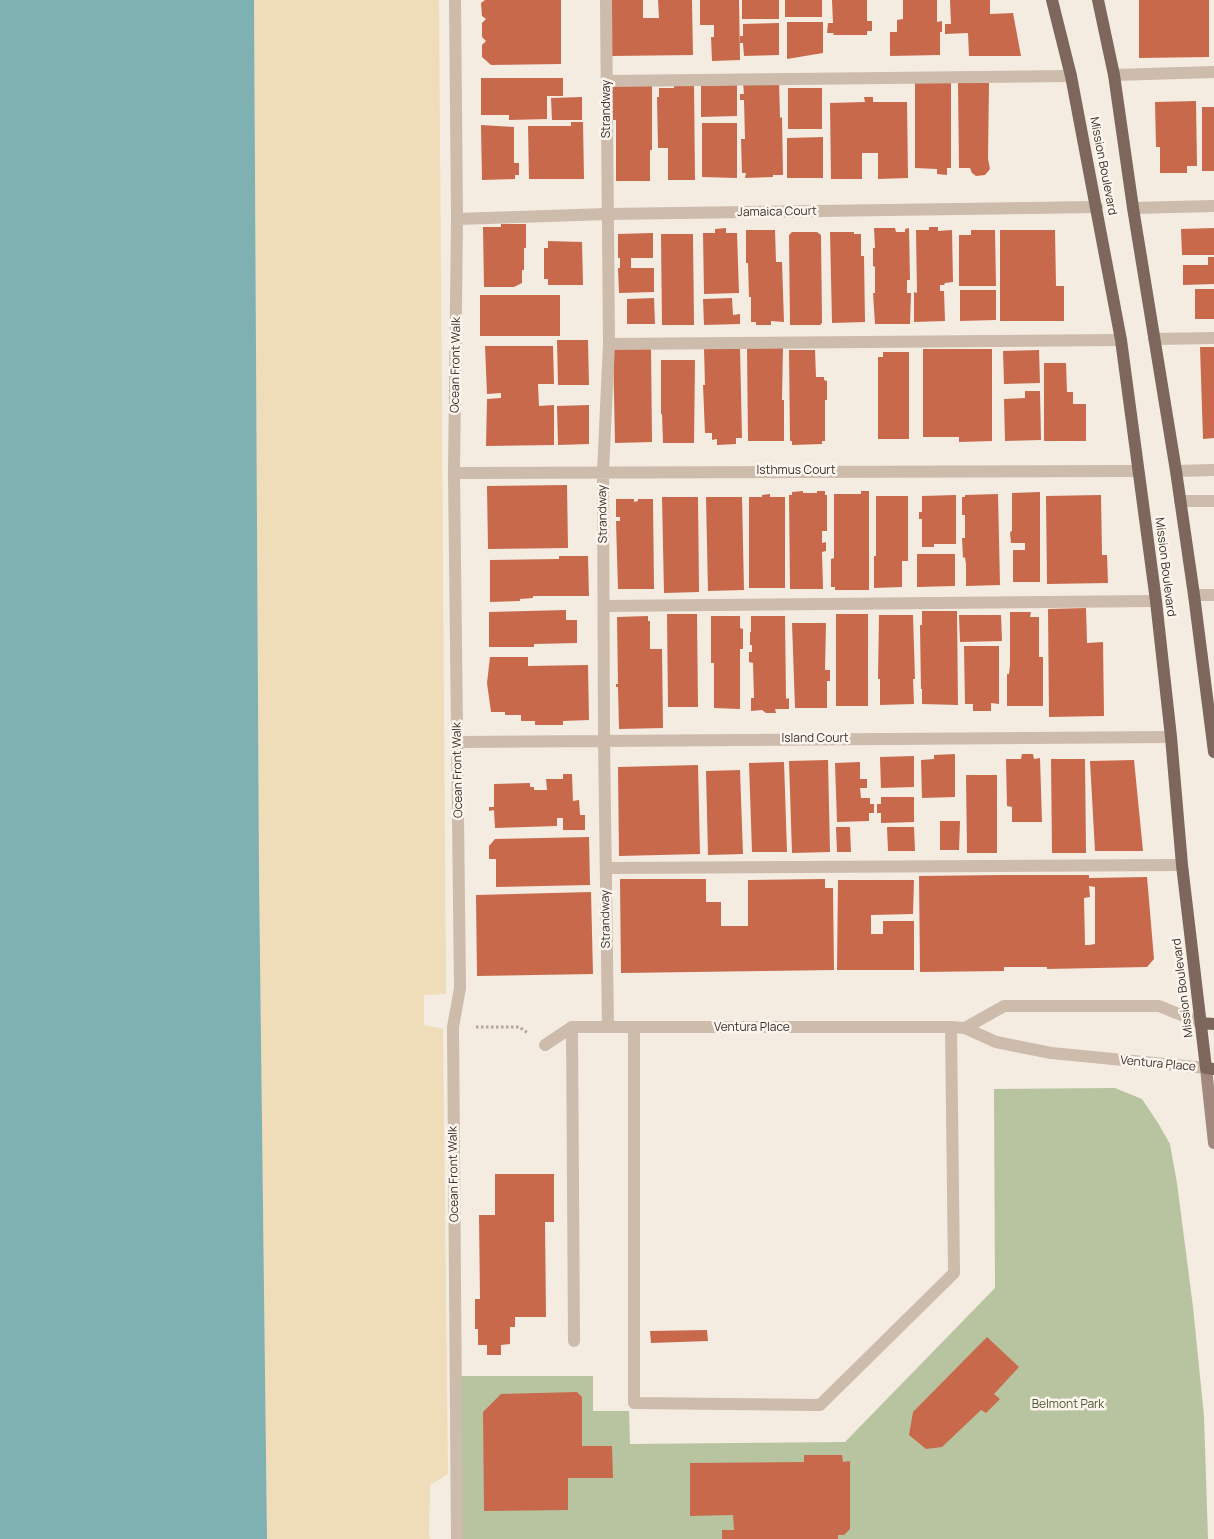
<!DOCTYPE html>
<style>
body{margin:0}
canvas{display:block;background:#f4ebe1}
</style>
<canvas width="1214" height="1539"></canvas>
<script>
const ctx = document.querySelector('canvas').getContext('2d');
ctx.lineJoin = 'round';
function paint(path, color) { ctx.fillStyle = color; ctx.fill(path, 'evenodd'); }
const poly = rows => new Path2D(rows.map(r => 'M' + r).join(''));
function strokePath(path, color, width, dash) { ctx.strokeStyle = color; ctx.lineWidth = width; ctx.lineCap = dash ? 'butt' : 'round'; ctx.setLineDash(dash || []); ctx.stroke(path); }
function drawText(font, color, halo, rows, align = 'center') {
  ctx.font = font + ' Manrope,sans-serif'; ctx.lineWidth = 5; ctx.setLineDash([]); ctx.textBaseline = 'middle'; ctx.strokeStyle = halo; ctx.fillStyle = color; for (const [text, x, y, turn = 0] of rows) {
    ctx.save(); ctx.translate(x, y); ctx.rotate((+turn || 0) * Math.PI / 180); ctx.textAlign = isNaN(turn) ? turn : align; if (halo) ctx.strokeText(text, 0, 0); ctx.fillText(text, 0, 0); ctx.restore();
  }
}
paint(poly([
 [1115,1088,1142,1099,1158,1123,1170,1144,1177,1183,1193,1307,1204,1416,1208,1539,457,1539,456,1376,593,1376,593,1411,629,1411,630,1444,845,1442,995,1288,994,1089]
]), '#b8c4a0');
paint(poly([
 [254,0,439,0,446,994,424,995,424,1025,443,1029,448,1474,430,1485,429,1536,431,1539,267,1539,259,873]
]), '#efdcb8');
paint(poly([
 [0,0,254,0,259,873,267,1539,0,1539]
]), '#7fb0b2');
paint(poly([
 [485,0,561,0,561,64,491,65,482,57,482,45,486,41,482,37,482,23,486,19,482,16,481,3],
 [610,0,643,0,643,18,659,18,658,0,692,0,693,55,611,56],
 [700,0,739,0,740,60,712,61,711,37,714,37,714,25,700,25],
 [742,0,779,0,779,19,742,19],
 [785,0,822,0,822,17,785,17],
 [832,0,867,0,867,21,872,21,872,31,867,31,867,35,833,35,834,33,827,33,828,23,833,23],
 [903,0,937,0,937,22,942,21,942,32,940,32,940,55,890,56,890,32,897,32,897,20,903,19],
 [950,0,990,0,990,14,1013,13,1021,56,969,56,968,33,945,34,945,24,951,24],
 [1139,0,1209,0,1209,57,1139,58],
 [787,22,823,22,823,53,787,59],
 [779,23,779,55,744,56,743,43,740,43,740,36,743,36,743,24],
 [481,78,563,78,563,96,547,96,547,119,509,120,509,115,481,115],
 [779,81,780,118,782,117,783,175,773,175,773,177,745,178,746,173,742,173,741,139,745,139,744,100,740,100,740,94,744,94,743,82],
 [915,83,951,83,951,168,947,168,947,175,937,174,937,169,915,168],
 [958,83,989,83,988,159,990,169,985,175,976,176,972,173,970,168,959,168],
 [652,84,652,150,650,150,650,181,616,181,616,120,611,120,611,85],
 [674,84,694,84,695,180,668,180,668,148,658,148,657,97,659,97,659,88,674,88],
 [737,85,737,116,701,117,701,86],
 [788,88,822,88,822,129,788,129],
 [582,97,582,120,552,120,551,98],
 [864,97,873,97,873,102,907,102,908,178,878,179,878,153,862,153,862,179,831,179,830,103,865,102],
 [1196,101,1197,166,1187,166,1187,173,1160,173,1160,147,1156,147,1155,102],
 [1202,107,1214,107,1214,171,1202,171],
 [571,122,583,122,584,179,529,179,528,126,571,126],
 [702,123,737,123,737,178,702,177],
 [481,125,514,127,514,163,519,163,519,175,515,175,515,179,482,180],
 [823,137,823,178,787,178,787,138],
 [501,224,526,224,526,248,524,248,524,270,522,270,522,283,514,287,484,287,483,227,501,227],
 [929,227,938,227,938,231,952,230,953,282,945,283,944,285,940,285,940,291,944,291,945,321,914,322,914,292,917,293,916,230,929,230],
 [726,228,726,233,737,233,739,293,704,294,703,233,715,233,715,229],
 [874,228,895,228,896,232,905,232,905,229,909,228,910,280,907,280,907,293,911,293,910,324,875,324,873,293,875,293,875,267,873,266,873,248,875,248],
 [1214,228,1214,255,1182,255,1181,229],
 [746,230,775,230,776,262,782,262,784,322,771,321,771,325,756,325,756,322,751,322,751,297,749,297,748,263,746,263],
 [971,230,995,230,996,286,959,286,959,235,971,235],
 [1000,230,1055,230,1056,286,1064,286,1064,321,1000,321],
 [792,232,817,232,821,235,822,323,820,325,790,325,789,235],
 [830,232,854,232,854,234,861,234,861,256,864,256,865,322,832,323],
 [653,233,653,258,631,258,631,268,654,268,654,292,619,293,618,268,620,268,620,258,618,258,618,234],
 [661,234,693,234,694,325,662,325],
 [548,241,582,242,583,285,548,285,548,279,544,279,544,248,548,248],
 [1208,257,1214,257,1214,284,1183,285,1183,265,1208,265],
 [1195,289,1214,289,1214,319,1195,319],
 [960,290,996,290,996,320,960,321],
 [480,295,560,295,560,336,480,336],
 [654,298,655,324,627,324,627,299],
 [732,298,733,315,740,314,740,324,704,325,703,299],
 [557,340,588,340,589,385,558,385],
 [485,346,553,346,554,384,538,384,539,406,554,405,554,445,486,446,487,399,501,398,501,393,487,394],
 [651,347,652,442,615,443,613,348],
 [783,347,782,400,784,400,784,441,748,441,747,348],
 [1200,347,1214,347,1214,438,1203,439],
 [704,348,740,348,742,438,736,438,736,444,717,445,717,439,712,440,712,433,705,433,703,385,705,385],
 [923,349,992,349,992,441,959,442,959,437,923,437],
 [789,350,815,350,816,377,824,377,824,380,827,381,827,400,825,400,825,441,822,441,822,444,792,445,792,441,790,441],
 [1039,350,1040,383,1004,384,1003,351],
 [883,352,909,352,909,439,878,439,878,357,883,357],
 [661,360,695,360,694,443,663,443,662,414,661,414],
 [1044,363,1066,363,1067,392,1073,392,1073,404,1086,404,1086,441,1044,441],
 [1025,391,1040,391,1041,440,1005,441,1004,399,1025,398],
 [589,405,589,444,558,445,557,406],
 [567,485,568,548,488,549,487,486],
 [803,491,803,493,817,493,817,491,825,491,825,495,827,495,827,531,822,531,822,543,826,542,826,551,822,552,823,589,790,589,789,495,792,495,792,492],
 [861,491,869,491,869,590,835,590,835,587,831,587,831,559,834,558,834,494,861,494],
 [1040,492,1040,582,1013,582,1013,550,1025,550,1025,543,1011,543,1010,532,1012,531,1012,493],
 [770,494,770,497,785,497,785,588,749,588,749,497,762,497,762,495],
 [998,494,1000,585,966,586,966,565,965,557,963,558,962,538,965,538,965,515,962,515,962,497,965,497,965,495],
 [956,495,956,544,934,544,934,547,922,547,922,519,919,519,919,512,922,512,922,496],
 [1101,495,1102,555,1107,555,1108,583,1047,584,1046,496],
 [876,496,908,496,908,561,902,561,902,587,874,588,874,556,876,556],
 [662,497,698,497,699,592,664,593],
 [706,497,742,497,744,590,708,591],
 [616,499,634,499,634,502,638,501,638,499,653,499,654,589,618,589,616,521,620,521,620,517,616,517],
 [917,554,955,554,955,586,917,587],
 [559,556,588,556,589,596,533,596,533,598,520,599,520,601,490,602,490,560,559,559],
 [1086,608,1087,643,1103,642,1104,716,1049,717,1048,609],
 [566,610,566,620,577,620,577,643,534,644,534,647,489,647,489,612],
 [922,611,957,611,958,705,922,704,922,689,921,689,920,625,922,625],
 [1010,612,1031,612,1030,617,1039,617,1039,657,1043,657,1043,706,1007,706,1007,674,1009,674,1010,665],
 [667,614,697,614,698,707,668,707],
 [836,614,868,614,868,706,836,706],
 [879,615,913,615,915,679,913,679,914,704,880,705,880,679,878,679],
 [959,615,1001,615,1002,641,960,642],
 [648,616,648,621,650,621,650,649,662,649,663,728,619,729,618,687,616,687,616,684,618,684,617,617],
 [711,616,740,616,740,628,743,629,743,649,740,649,740,709,714,708,714,663,711,663],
 [751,616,785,616,786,699,789,698,789,709,775,709,776,713,766,713,762,710,751,711,751,698,754,698,753,663,749,662,749,652,752,652,752,645,750,645,750,632,751,632],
 [792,623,826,623,825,670,830,670,830,681,827,681,827,708,795,708],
 [964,646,999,646,999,704,991,703,991,711,973,711,973,704,965,704],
 [490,657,528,657,528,666,588,665,589,720,563,721,563,725,535,725,535,721,521,721,521,715,505,715,505,712,491,712,487,683],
 [955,754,955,797,922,798,921,760,934,759,934,755],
 [1022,754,1033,754,1034,759,1040,758,1042,822,1012,822,1012,807,1007,806,1006,759,1021,759],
 [914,756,914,787,881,788,880,757],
 [1051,759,1085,759,1086,853,1052,853],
 [828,760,830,852,792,853,789,761],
 [1134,760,1143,851,1095,851,1090,761],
 [784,762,787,852,752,852,749,763],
 [860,762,860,779,867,779,867,788,860,788,861,798,870,798,870,804,874,804,874,813,869,813,869,821,837,822,835,763],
 [698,765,700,854,619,856,618,767],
 [740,770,743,854,708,855,706,771],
 [563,774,572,774,573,801,579,800,580,815,585,815,585,830,563,830,563,818,557,818,557,826,495,828,494,810,489,811,489,807,494,807,494,784,530,783,530,787,534,787,534,790,547,790,546,779,563,779],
 [966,775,997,775,997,853,967,853],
 [881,797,914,797,914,822,881,823,881,813,877,813,877,804,881,804],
 [940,821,960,821,959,850,940,850],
 [836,827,850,827,851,852,837,852],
 [887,827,914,827,915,851,888,851],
 [589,837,590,885,496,887,496,859,489,859,489,846,495,839],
 [1003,875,1089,875,1089,878,1147,877,1154,959,1147,967,1047,969,1047,967,1004,967,1004,971,920,972,919,876],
 [1089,886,1095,887,1095,944,1089,945,1085,945,1084,898,1090,897],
 [620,879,706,879,706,902,721,902,721,926,748,926,748,880,825,879,825,888,833,888,834,970,621,973],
 [838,880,914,880,913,914,871,915,871,934,883,934,883,921,914,921,914,970,837,970],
 [591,892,593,974,477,976,476,895],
 [495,1174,554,1174,554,1222,545,1222,546,1317,515,1317,515,1327,510,1327,510,1344,501,1345,501,1355,487,1355,487,1345,478,1345,478,1329,475,1329,475,1299,480,1299,479,1215,495,1215],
 [707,1330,708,1341,651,1343,650,1331],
 [987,1337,1019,1367,994,1394,1000,1399,986,1413,981,1410,942,1447,926,1449,909,1435,913,1412],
 [577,1392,582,1397,582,1446,612,1446,613,1478,568,1478,568,1510,484,1511,483,1412,501,1394],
 [804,1455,842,1455,843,1462,850,1461,850,1529,844,1535,838,1535,838,1539,722,1539,722,1530,734,1530,733,1515,690,1516,690,1463,804,1462]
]), '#c8694b');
strokePath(poly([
 [476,1027,519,1027,528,1033]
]), '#b9a596', 3, [2.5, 2.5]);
strokePath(poly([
 [1114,75,1214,72],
 [607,81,1071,76],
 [1154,339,1214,338],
 [609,344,1121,340],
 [1180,501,1214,501],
 [1194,595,1214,595],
 [604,606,1156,601],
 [606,868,1182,865],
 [572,1027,574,1341],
 [634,1028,634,1403,820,1405,954,1273,951,1027]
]), '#cdbbac', 12);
strokePath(poly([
 [455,0,457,219,454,473,460,988,453,1027,457,1539],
 [606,0,609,344,603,472,604,740,608,1027],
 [1133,208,1214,206],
 [457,219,608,214,1097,207],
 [1176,471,1214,470],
 [454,473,1138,471],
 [458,742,1171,737],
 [965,1028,1004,1006,1159,1006,1201,1023],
 [545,1045,572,1027,951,1027,965,1028,996,1042,1051,1053,1206,1068]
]), '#cdbbac', 12);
strokePath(poly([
 [1206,1068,1214,1143]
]), '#a18a7d', 12);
strokePath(poly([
 [1052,0,1071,76,1121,340,1156,601,1171,737,1182,865,1206,1068,1214,1069],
 [1098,0,1114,75,1133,208,1176,471,1194,595,1214,752],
 [1201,1023,1214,1024]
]), '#7d675c', 12);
drawText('12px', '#3b302b', '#fbf5ee', [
 ["Strandway",607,109,-90],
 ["Mission Boulevard",1103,166,79],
 ["Jamaica Court",777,212,-1],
 ["Ocean Front Walk",456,365,-89],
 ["Isthmus Court",796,471],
 ["Strandway",603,514,-91],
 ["Mission Boulevard",1165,567,83],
 ["Island Court",815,739],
 ["Ocean Front Walk",458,770,-91],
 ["Strandway",606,919,-91],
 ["Mission Boulevard",1183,988,-97],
 ["Ventura Place",752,1028],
 ["Ventura Place",1158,1064,5],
 ["Ocean Front Walk",454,1174,-91]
]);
drawText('12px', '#4a5a2e', '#fbf5ee', [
 ["Belmont Park",1068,1405]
]);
</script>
